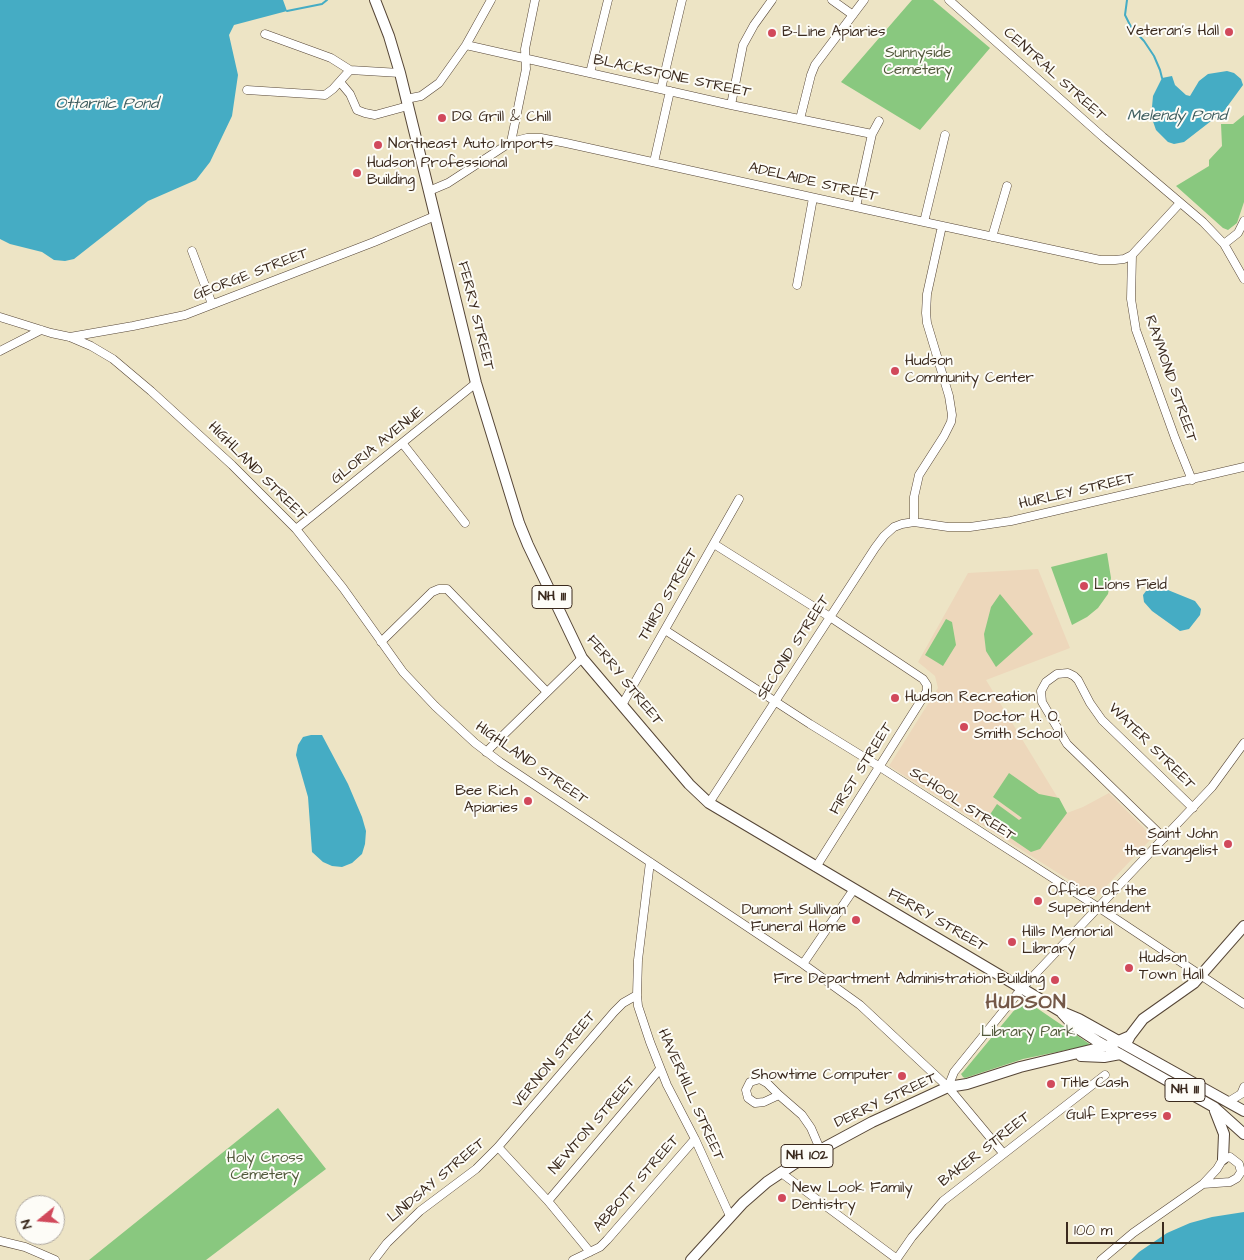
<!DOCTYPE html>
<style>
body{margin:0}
#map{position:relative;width:1244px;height:1260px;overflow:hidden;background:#ede4c5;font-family:"Architects Daughter",sans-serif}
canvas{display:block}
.north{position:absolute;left:15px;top:1195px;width:50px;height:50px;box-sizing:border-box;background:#fdfcf7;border:1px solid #afa8a0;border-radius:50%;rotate:253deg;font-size:14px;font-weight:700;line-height:20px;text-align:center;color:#3b2a1e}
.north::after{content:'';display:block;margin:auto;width:18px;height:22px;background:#d1495b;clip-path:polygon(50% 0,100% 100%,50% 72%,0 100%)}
.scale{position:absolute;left:1066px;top:1222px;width:98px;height:22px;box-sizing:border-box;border:2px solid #3b2a1e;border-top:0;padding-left:6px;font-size:15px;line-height:18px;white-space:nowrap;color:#3b2a1e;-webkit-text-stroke:4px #fdfcf7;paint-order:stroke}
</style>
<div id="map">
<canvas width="1244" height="1260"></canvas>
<div class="north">N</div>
<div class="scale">100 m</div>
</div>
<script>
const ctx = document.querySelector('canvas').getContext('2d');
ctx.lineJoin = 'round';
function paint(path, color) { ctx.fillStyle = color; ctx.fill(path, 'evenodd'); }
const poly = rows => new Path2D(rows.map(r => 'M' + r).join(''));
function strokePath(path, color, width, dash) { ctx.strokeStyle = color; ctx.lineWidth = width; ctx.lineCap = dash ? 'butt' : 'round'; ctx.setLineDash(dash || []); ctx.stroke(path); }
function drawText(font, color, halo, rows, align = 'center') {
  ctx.font = font + ' "Architects Daughter",sans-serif'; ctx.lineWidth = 4; ctx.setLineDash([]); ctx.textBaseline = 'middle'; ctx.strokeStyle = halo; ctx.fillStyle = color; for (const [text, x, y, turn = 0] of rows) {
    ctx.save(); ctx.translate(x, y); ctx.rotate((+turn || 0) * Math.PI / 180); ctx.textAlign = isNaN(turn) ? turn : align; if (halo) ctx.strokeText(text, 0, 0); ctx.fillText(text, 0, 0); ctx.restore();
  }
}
paint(poly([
 [1038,569,1070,648,986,680,1067,813,1083,807,1109,793,1152,836,1151,839,1096,897,889,766,938,688,935,676,918,662,968,573]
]), '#edd7bb');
paint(poly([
 [912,0,933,0,990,48,920,130,841,82],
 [1244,115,1244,202,1237,223,1228,230,1223,228,1176,186,1209,166,1209,160,1222,146,1221,124,1233,124],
 [1107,553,1111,578,1108,594,1098,608,1087,617,1072,625,1051,567],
 [1000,594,1033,634,996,667,986,651,984,634,991,607],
 [946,619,952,622,956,645,943,666,925,655],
 [1009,773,1039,794,1059,798,1067,813,1040,849,1031,852,1009,837,1011,833,989,816,997,804,1019,820,1022,818,993,797],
 [1024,1001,1028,1002,1091,1045,1023,1059,965,1078,963,1077,961,1074,963,1072,1021,1002],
 [278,1108,326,1169,206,1260,89,1260]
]), '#89c87f');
paint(poly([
 [0,0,283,0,287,11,234,25,229,35,238,75,232,116,210,162,196,180,148,201,74,259,65,261,54,260,42,252,10,244,0,239],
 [1227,71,1234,73,1241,79,1243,85,1224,111,1184,142,1174,144,1168,142,1156,130,1150,113,1152,107,1153,96,1162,78,1172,76,1175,85,1186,95,1190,96,1199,81,1208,74],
 [1158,586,1195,601,1201,609,1200,615,1189,629,1180,631,1152,611,1144,602,1143,595,1146,591],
 [311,735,322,735,348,784,362,817,366,831,365,844,362,854,352,863,342,867,332,866,323,862,312,852,308,797,296,755,298,745,303,737],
 [1244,1212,1244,1260,1131,1260,1139,1252,1167,1233,1190,1223,1212,1217]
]), '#45acc4');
strokePath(poly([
 [1127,0,1125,15,1131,27,1144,41,1154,56,1160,70,1162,78],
 [287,11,322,4,327,0]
]), '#45acc4', 2);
const minor = poly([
 [832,0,853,15],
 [949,0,1103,137,1203,222,1224,244,1244,279],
 [265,34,331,58,350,70,400,73],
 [466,45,731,105,872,134],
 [590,73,608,0],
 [340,82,350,94,357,110,365,113,375,115,408,106],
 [661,89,682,0],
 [247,90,325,95,333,89,350,70],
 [406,99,421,96,439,83,466,45,491,0],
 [731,105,743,45,754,25,772,0],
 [800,119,811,75,815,65,864,0],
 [511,142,526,69,525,49,535,0],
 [654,162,670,91],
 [429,191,448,183,511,142,527,138,541,138,566,143,924,222,1100,260,1115,260,1124,259,1132,255,1180,203],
 [856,207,872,134,879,121],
 [924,222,945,135],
 [992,237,1007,186],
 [1224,244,1238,233,1244,221],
 [192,251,212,304],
 [1132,255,1131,299,1136,330,1175,438,1192,480],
 [797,285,813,198],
 [0,317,51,333,70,337,91,346,113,359,151,391,232,465,296,529,343,588,403,672,435,706,475,743,500,762,803,964,860,1005,948,1087,1003,1153],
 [70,337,133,326,185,315,374,242,435,216],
 [0,351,41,330],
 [403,444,465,523],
 [914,522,914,497,919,475,944,436,951,422,952,415,949,396,927,323,926,313,927,294,942,226],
 [296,529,476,383],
 [714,544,830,617,923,679,927,685,927,691,816,867],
 [665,630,810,724,880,767,1104,911,1244,1004],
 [381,642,432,592,439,589,447,589,546,691],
 [622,705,739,499],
 [486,752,582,658],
 [709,803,875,548,884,536,894,527,902,524,914,522,948,527,970,527,1011,521,1244,467],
 [1164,838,1067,744,1042,702,1041,691,1046,682,1057,674,1068,673,1074,676,1078,680,1090,703,1102,720,1193,808],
 [650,862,638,960,637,995,638,1006,650,1042,667,1085,695,1139,730,1216],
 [803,964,854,889],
 [760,1079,767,1083,779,1095,764,1102,755,1103,748,1098,746,1090,750,1082,760,1079],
 [948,1087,954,1072,1022,988,1212,787,1244,743],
 [779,1095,802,1115,811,1128,820,1149],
 [1228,1102,1241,1094,1244,1087],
 [498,1147,548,1201,590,1252],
 [1230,1157,1239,1164,1241,1172,1237,1178,1230,1182,1203,1184,1217,1169,1223,1159,1230,1157],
 [780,1172,897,1259],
 [548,1201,660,1069],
 [0,1241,25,1247,55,1260],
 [374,1260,387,1243,420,1211,476,1169,498,1147,614,1012,623,1003,637,995],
 [573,1260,600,1247,607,1240,695,1139],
 [896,1260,912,1237,943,1201,1105,1075],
 [1101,1260,1133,1233,1203,1184]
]);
const major = poly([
 [375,0,389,36,400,73,476,383,519,523,528,545,582,658,689,784,709,803,1060,1011,1079,1019,1244,1111],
 [1062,1013,1074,1026,1097,1041,1214,1107,1244,1134],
 [1128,1040,1130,1036,1143,1019,1194,983,1244,926],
 [1081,1056,1104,1057,1120,1054],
 [1215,1111,1224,1134,1223,1159],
 [691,1260,743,1203,767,1182,794,1164,872,1122,948,1087,967,1084,1020,1067,1107,1046,1130,1036]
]);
strokePath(minor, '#564637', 9);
strokePath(major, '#564637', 12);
strokePath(minor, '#fff', 8);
strokePath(major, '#fff', 10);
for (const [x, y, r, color] of [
 [1229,32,5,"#d1495b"],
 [772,33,5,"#d1495b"],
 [442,118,5,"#d1495b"],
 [378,145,5,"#d1495b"],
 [357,173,5,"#d1495b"],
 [895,371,5,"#d1495b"],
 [1084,586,5,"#d1495b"],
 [895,698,5,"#d1495b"],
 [964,727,5,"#d1495b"],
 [528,801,5,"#d1495b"],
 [1228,844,5,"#d1495b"],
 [1038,901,5,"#d1495b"],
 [856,920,5,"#d1495b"],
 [1012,942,5,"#d1495b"],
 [1129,968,5,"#d1495b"],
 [1055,980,5,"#d1495b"],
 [902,1076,5,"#d1495b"],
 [1051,1084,5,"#d1495b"],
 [1167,1116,5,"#d1495b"],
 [782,1198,5,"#d1495b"]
]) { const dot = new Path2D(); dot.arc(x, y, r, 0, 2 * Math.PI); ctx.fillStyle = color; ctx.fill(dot); strokePath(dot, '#fdfcf7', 2); }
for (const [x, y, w] of [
 [552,597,40],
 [1185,1090,40],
 [807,1156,52]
]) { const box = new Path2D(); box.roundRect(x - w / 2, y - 11.5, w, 23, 4); ctx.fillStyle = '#fdfcf7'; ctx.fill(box); strokePath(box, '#3b2a1e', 1); }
drawText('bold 14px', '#3b2a1e', null, [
 ["NH 111",552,597],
 ["NH 111",1185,1090],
 ["NH 102",807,1156]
]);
drawText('15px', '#3b2a1e', '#fdfcf7', [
 ["Veteran's Hall",1219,32,"right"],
 ["B-Line Apiaries",782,33],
 ["DQ Grill & Chill",452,118],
 ["Northeast Auto Imports",388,145],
 ["Hudson Professional",367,164],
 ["Building",367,181],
 ["Hudson",905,362],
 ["Community Center",905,379],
 ["Lions Field",1094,586],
 ["Hudson Recreation",905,698],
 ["Doctor H. O.",974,718],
 ["Smith School",974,735],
 ["Bee Rich",518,792,"right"],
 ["Apiaries",518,809,"right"],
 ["Saint John",1218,835,"right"],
 ["the Evangelist",1218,852,"right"],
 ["Office of the",1048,892],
 ["Superintendent",1048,909],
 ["Dumont Sullivan",846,911,"right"],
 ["Funeral Home",846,928,"right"],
 ["Hills Memorial",1022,933],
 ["Library",1022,950],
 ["Hudson",1139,959],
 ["Town Hall",1139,976],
 ["Fire Department Administration Building",1045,980,"right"],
 ["Showtime Computer",892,1076,"right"],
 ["Title Cash",1061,1084],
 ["Gulf Express",1157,1116,"right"],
 ["New Look Family",792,1189],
 ["Dentistry",792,1206]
], 'left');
drawText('15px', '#52593b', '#fdfcf7', [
 ["Sunnyside",918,54],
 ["Cemetery",918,71],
 ["Library Park",1028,1033],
 ["Holy Cross",265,1159],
 ["Cemetery",265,1176]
]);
drawText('15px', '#3b2a1e', '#fdfcf7', [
 ["CENTRAL STREET",1054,75,42],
 ["BLACKSTONE STREET",672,77,12],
 ["ADELAIDE STREET",813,183,13],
 ["GEORGE STREET",251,275,-21],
 ["FERRY STREET",475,316,76],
 ["RAYMOND STREET",1170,379,71],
 ["GLORIA AVENUE",378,446,-39],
 ["HIGHLAND STREET",257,472,45],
 ["HURLEY STREET",1077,492,-13],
 ["THIRD STREET",669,595,-60],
 ["SECOND STREET",794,648,-57],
 ["FERRY STREET",624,681,51],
 ["WATER STREET",1151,747,45],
 ["HIGHLAND STREET",531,764,35],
 ["FIRST STREET",862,769,-58],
 ["SCHOOL STREET",962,805,33],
 ["FERRY STREET",937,921,30],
 ["VERNON STREET",555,1060,-50],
 ["HAVERHILL STREET",690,1095,66],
 ["DERRY STREET",886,1101,-25],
 ["NEWTON STREET",593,1126,-49],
 ["BAKER STREET",985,1150,-38],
 ["LINDSAY STREET",437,1181,-40],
 ["ABBOTT STREET",637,1184,-49]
]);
drawText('italic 16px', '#3f5e60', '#fdfcf7', [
 ["Ottarnic Pond",107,105],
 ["Melendy Pond",1177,117]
]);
ctx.letterSpacing = '1px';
drawText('bold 20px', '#745847', '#fdfcf7', [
 ["HUDSON",1026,1004]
]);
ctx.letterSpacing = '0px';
</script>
